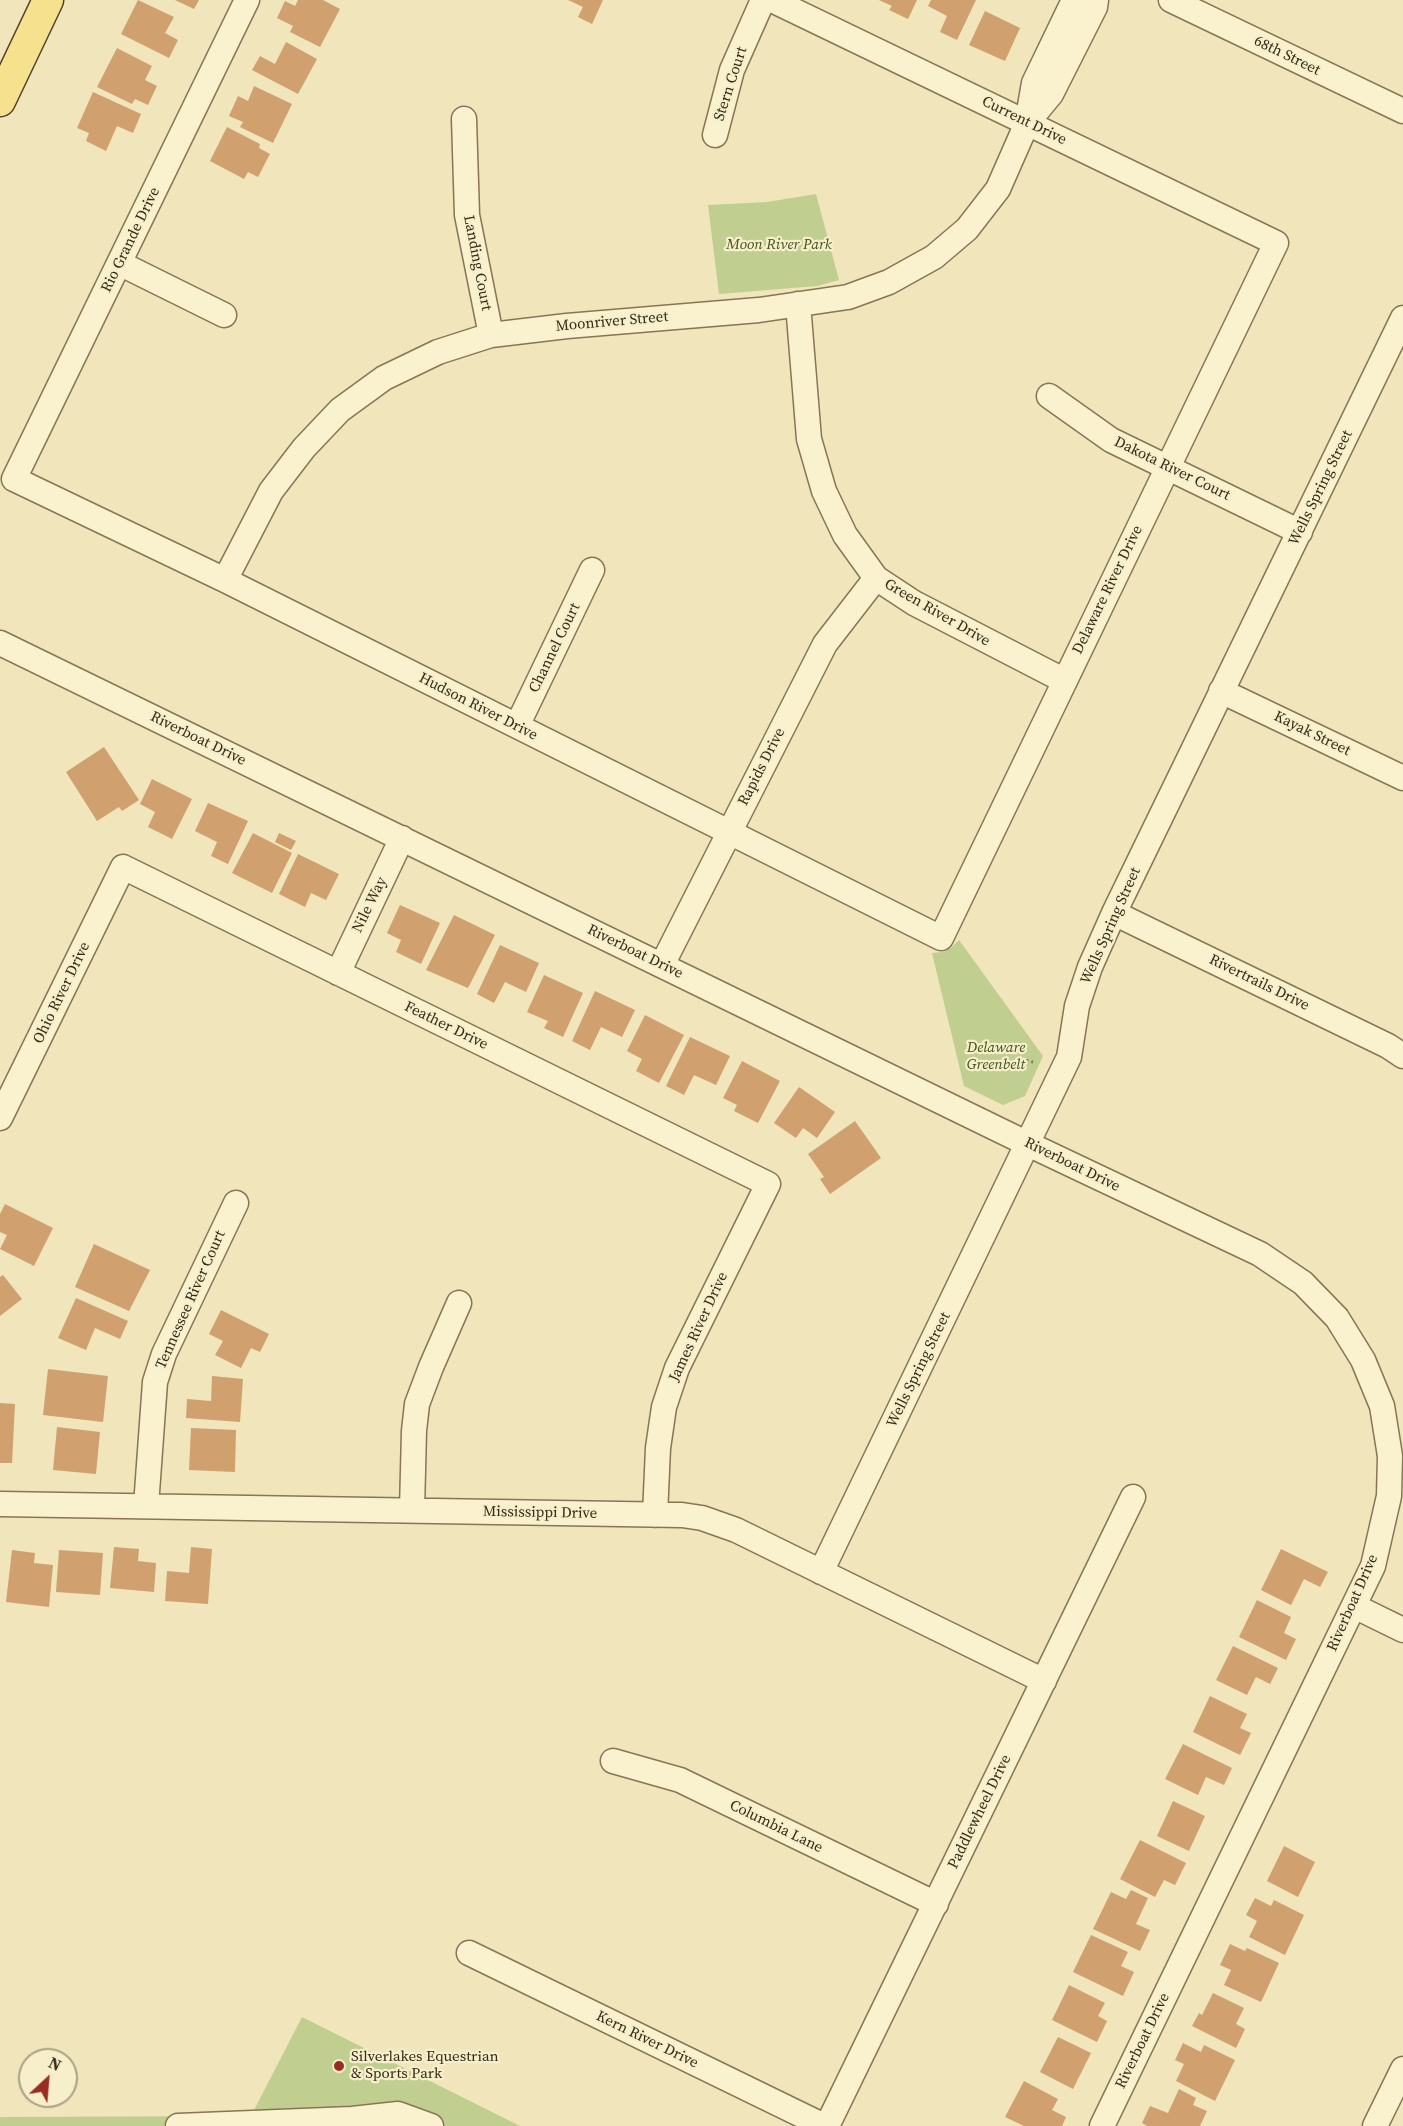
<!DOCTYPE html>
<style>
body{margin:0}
#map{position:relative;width:1403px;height:2126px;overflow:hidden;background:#f0e5bb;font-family:"Source Serif 4",serif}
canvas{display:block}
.north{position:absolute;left:18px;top:2048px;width:60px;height:60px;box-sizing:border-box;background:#f7efca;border:2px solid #a9a084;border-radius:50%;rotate:26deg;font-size:16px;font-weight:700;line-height:24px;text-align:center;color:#352a1a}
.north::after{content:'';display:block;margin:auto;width:21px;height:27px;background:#992d21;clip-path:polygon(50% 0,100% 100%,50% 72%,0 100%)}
</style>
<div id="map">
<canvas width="1403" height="2126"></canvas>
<div class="north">N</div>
</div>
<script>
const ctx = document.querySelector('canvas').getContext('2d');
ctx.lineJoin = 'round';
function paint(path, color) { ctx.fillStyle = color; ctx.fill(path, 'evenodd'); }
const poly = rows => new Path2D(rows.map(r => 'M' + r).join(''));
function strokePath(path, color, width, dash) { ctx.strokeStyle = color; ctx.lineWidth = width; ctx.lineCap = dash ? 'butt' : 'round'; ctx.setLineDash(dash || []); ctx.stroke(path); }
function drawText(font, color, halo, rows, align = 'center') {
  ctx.font = font + ' "Source Serif 4",serif'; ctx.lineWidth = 4.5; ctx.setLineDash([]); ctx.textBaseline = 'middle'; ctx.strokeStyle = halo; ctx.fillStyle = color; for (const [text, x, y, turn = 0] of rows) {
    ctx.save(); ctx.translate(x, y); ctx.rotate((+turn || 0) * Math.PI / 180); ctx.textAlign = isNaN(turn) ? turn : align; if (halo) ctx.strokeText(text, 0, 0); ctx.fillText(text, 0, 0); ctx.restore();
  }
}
paint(poly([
 [816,194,839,280,817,286,719,294,708,205,767,202],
 [959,940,1043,1056,1025,1096,1003,1105,964,1086,932,953,943,952,951,948],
 [302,2017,520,2126,0,2126,0,2117,251,2116]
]), '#c0ce8f');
paint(poly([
 [138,0,174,17,165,33,178,40,169,58,121,34],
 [175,0,199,0,194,9],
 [298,0,323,0,340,9,320,47,290,32,293,26,277,18,285,1,295,6],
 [568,0,603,0,592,24,578,17,583,7],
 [879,0,917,0,908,19,889,10,892,6],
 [931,0,976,0,957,40,940,32,947,16,928,6],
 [985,11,1020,28,1005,61,969,45],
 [286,42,317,59,298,94,252,70,260,56,275,64],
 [117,48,152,66,145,80,157,86,148,105,135,99,132,104,97,87],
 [254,86,292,104,273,143,240,127,243,122,229,116,238,96,248,101],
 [93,92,141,114,133,133,117,126,106,151,86,141,89,133,77,128],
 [227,127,260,144,259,148,270,154,258,177,248,172,244,179,210,161],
 [104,747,139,800,122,811,119,807,97,821,66,772],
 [152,779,192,799,172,839,148,827,155,812,140,804],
 [208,803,248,821,228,864,211,856,217,842,195,831],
 [253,833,292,853,272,893,232,873],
 [279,833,296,841,291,850,275,842],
 [298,854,339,874,326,900,311,893,305,907,279,894],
 [400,905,440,923,421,964,396,952,401,940,387,933],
 [454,915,495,935,468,988,426,970],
 [500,945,539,963,526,992,505,982,494,1003,477,994],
 [544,975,583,993,563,1037,544,1028,548,1021,527,1012],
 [595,991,635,1010,622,1037,601,1027,590,1050,572,1041],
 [645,1015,684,1035,659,1083,636,1071,642,1059,627,1051],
 [690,1037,730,1056,716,1085,694,1075,684,1095,666,1086],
 [742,1061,780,1081,758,1123,734,1111,737,1105,723,1098],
 [799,1087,835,1112,817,1138,803,1128,796,1138,774,1123],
 [855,1121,881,1158,830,1194,820,1179,824,1177,808,1154],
 [5,1204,53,1228,34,1266,0,1249,7,1235,0,1232,0,1214],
 [94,1244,150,1270,129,1311,75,1287],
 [3,1275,22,1299,0,1316,0,1277],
 [76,1298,128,1321,120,1339,95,1328,86,1350,58,1338],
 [221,1310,269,1334,260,1352,251,1348,241,1368,215,1355,223,1341,209,1334],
 [48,1369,108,1376,103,1422,43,1415],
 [212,1376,243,1379,240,1422,186,1418,187,1399,211,1401],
 [0,1403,15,1404,12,1463,0,1463],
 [57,1427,100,1432,96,1474,53,1470],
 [191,1428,236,1430,235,1472,189,1470],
 [114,1547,139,1549,138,1561,156,1563,154,1592,110,1588],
 [191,1547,212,1549,208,1604,165,1601,167,1571,189,1573],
 [1281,1549,1328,1572,1320,1587,1304,1579,1291,1605,1261,1590],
 [12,1550,35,1553,34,1563,53,1565,49,1607,6,1602],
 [59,1550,103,1553,100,1595,56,1592],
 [1257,1600,1291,1617,1284,1633,1296,1639,1286,1660,1239,1637],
 [1233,1646,1278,1668,1270,1684,1256,1677,1247,1695,1216,1680],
 [1210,1696,1247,1714,1240,1728,1251,1733,1240,1755,1193,1732],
 [1183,1744,1232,1768,1224,1785,1206,1777,1198,1795,1165,1779],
 [1173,1801,1205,1816,1189,1851,1157,1836],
 [1140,1840,1186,1863,1175,1885,1164,1880,1155,1897,1120,1879],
 [1284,1846,1315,1862,1298,1897,1267,1881],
 [1131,1890,1148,1898,1136,1924,1150,1930,1140,1951,1093,1929,1111,1892,1126,1899],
 [1255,1898,1271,1906,1274,1900,1304,1915,1285,1955,1249,1937,1257,1921,1246,1915],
 [1091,1935,1128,1952,1121,1966,1134,1972,1123,1996,1073,1972],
 [1230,1944,1245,1951,1247,1948,1279,1963,1261,2002,1224,1985,1231,1970,1220,1965],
 [1069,1985,1105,2003,1098,2016,1107,2021,1097,2042,1052,2020],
 [1213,1993,1244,2008,1236,2024,1245,2029,1236,2048,1192,2026,1199,2013,1202,2015],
 [1058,2037,1091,2053,1073,2089,1040,2072],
 [1183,2043,1201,2052,1204,2045,1235,2060,1215,2101,1176,2081,1184,2064,1175,2060],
 [1024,2081,1058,2099,1052,2110,1066,2117,1062,2126,1024,2126,1005,2117],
 [1179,2089,1196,2098,1193,2105,1207,2111,1200,2126,1147,2126,1142,2123,1150,2106,1168,2113]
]), '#d0a16e');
const minor = poly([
 [247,0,14,479,225,580,941,938,1276,243,772,0],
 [1171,0,1403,111],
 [464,119,467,215,491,335],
 [1027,123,1034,83,1074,0],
 [715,135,732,70,763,0],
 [119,263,224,315],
 [798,304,809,439,824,491,845,535,876,578,914,603,1065,681],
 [1049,396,1111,440,1300,532],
 [225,580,271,491,304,448,340,410,384,378,438,352,491,335,567,326,759,310,848,297,889,282,934,257,967,229,998,189,1027,123,1051,94,1095,7,1096,0],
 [0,643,1028,1144,1260,1254,1303,1283,1337,1318,1363,1360,1382,1406,1390,1456,1389,1496,1373,1566,1102,2126],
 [1221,691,1403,778],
 [517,726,592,570],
 [1114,913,1388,1046,1403,1056],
 [662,965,825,644,876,578],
 [338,973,402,838],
 [0,1118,123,867,768,1184,677,1368,664,1407,658,1448,655,1515],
 [0,1504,682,1515,702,1518,736,1530,1044,1681],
 [146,1506,155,1382,164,1354,236,1203],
 [412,1510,414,1431,417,1404,431,1367,459,1303],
 [821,1572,1069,1057,1077,1006,1090,967,1114,913,1403,318],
 [1354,1606,1403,1630],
 [613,1761,680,1780,936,1904],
 [469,1953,824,2126],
 [178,2126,352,2119,398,2114,431,2126],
 [827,2126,1133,1497],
 [1375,2126,1403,2069]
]);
const major = poly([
 [0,101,48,0]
]);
strokePath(minor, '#877554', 27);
strokePath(major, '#544229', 33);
strokePath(poly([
 [1024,1060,1033,1062]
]), '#877554', 3, [4.5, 3]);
strokePath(minor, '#faf2ce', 24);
strokePath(major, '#f6e18f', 30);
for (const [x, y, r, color] of [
 [339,2066,6,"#992d21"]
]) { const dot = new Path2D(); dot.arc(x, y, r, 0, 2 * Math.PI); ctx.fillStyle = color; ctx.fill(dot); strokePath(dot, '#f7efca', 2); }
drawText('15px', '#352a1a', '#f7efca', [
 ["68th Street",1287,56,26],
 ["Stern Court",731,84,-72],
 ["Current Drive",1024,121,26],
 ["Rio Grande Drive",131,240,-64],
 ["Landing Court",477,263,79],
 ["Moonriver Street",612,322,-5],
 ["Dakota River Court",1172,469,26],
 ["Wells Spring Street",1321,488,-64],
 ["Delaware River Drive",1108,590,-64],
 ["Green River Drive",937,613,30],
 ["Channel Court",555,648,-64],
 ["Hudson River Drive",478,707,27],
 ["Kayak Street",1312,734,26],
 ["Riverboat Drive",198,739,26],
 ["Rapids Drive",762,767,-63],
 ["Nile Way",370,905,-64],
 ["Wells Spring Street",1111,926,-66],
 ["Riverboat Drive",635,952,26],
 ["Rivertrails Drive",1259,983,26],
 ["Ohio River Drive",62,993,-64],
 ["Feather Drive",446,1026,26],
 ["Riverboat Drive",1072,1165,26],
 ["Tennessee River Court",191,1300,-66],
 ["James River Drive",699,1327,-65],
 ["Wells Spring Street",919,1370,-64],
 ["Mississippi Drive",540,1513,1],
 ["Riverboat Drive",1353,1603,-66],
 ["Paddlewheel Drive",980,1812,-64],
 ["Columbia Lane",776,1827,26],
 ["Kern River Drive",647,2040,26],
 ["Riverboat Drive",1143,2041,-64]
]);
drawText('italic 15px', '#40531f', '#f7efca', [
 ["Moon River Park",779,245],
 ["Delaware",996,1048],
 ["Greenbelt",996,1065]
]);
drawText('15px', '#352a1a', '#f7efca', [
 ["Silverlakes Equestrian",351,2057],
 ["& Sports Park",351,2074]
], 'left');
</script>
